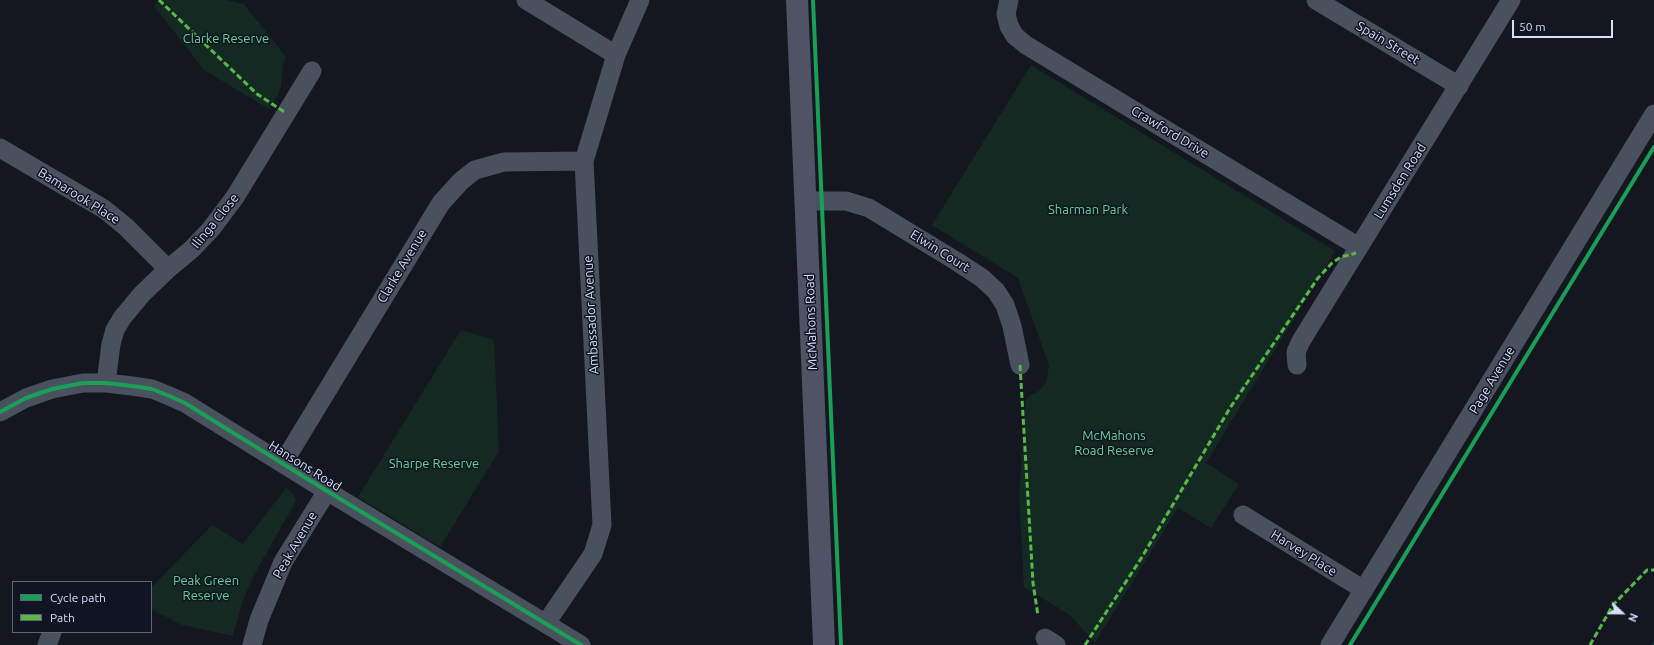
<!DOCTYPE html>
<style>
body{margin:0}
#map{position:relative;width:1654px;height:645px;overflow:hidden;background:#14171f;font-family:Ubuntu,sans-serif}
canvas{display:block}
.legend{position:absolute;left:12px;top:581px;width:140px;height:52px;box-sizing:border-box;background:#101423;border:1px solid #5f6579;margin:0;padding:5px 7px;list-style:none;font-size:12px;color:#d6dffb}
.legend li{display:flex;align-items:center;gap:8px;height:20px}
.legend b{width:20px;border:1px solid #5f6579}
.north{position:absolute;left:1602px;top:593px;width:40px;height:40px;-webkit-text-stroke:3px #101423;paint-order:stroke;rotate:112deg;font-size:11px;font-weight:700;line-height:16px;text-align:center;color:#d6dffb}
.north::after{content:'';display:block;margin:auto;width:14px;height:18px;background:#d6dffb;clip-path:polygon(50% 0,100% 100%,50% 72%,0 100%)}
.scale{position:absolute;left:1512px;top:20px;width:101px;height:18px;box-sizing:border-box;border:2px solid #d6dffb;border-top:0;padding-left:5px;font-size:12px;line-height:14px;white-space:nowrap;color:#d6dffb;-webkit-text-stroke:3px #101423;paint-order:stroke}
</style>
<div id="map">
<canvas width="1654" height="645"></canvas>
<ul class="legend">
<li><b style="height:5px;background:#1a9f57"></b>Cycle path</li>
<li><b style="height:5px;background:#58b947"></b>Path</li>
</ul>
<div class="north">N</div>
<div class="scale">50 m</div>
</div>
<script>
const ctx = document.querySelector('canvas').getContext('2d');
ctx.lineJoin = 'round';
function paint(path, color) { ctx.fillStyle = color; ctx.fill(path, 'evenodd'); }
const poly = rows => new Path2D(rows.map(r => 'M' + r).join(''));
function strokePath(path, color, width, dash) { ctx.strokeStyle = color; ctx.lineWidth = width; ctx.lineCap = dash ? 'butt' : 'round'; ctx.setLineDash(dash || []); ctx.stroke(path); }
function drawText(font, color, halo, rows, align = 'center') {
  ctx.font = font + ' Ubuntu,sans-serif'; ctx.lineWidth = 3; ctx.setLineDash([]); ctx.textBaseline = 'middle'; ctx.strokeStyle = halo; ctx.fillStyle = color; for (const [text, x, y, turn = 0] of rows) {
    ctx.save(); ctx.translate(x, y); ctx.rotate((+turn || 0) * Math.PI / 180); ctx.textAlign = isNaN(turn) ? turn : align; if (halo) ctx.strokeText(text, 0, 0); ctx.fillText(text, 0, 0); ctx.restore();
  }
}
paint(poly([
 [158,0,226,0,244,4,286,57,283,65,281,86,277,96,269,109,204,70,154,6],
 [1031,65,1335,251,1206,463,1239,484,1211,528,1178,508,1095,643,1070,615,1024,587,1019,495,1026,398,1039,391,1044,385,1047,379,1049,365,1018,278,932,225],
 [461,330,494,340,499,451,440,547,358,497],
 [286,488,293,493,296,501,255,573,243,600,233,636,182,625,151,609,151,588,212,525,243,544]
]), '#142922');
strokePath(poly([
 [1653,645,1654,644]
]), '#0f2f3a', 4);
strokePath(poly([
 [526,0,616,55],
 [1009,0,1006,14,1009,26,1015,36,1026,45,1359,247],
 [1316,0,1459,86],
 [0,148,104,209,126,227,168,269],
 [806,201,846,201,869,208,956,261,982,278,996,291,1005,305,1012,326,1020,365],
 [1297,365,1296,352,1301,341,1511,0],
 [106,383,111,344,115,330,122,318,142,294,168,269,192,249,211,229,235,197,312,71],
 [0,412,26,398,52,389,83,383,106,383,132,386,152,389,167,395,185,403,327,491,581,645],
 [283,463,441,203,461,181,475,170,504,162,584,161],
 [1243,515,1364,590],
 [546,623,593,554,602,525,584,161,616,55,640,0],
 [1045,638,1056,645],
 [47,645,52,632],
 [252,645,259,620,283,562,327,491],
 [1330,645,1654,114]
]), '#4a515e', 19);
strokePath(poly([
 [797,0,824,645]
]), '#505265', 22);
strokePath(poly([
 [159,0,257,94,286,113],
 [1020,365,1033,583,1038,616],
 [1085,645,1142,557,1230,408,1318,278,1332,263,1341,257,1356,253],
 [1590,645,1613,605,1647,570,1654,570]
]), '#58b947', 3, [6, 3]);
strokePath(poly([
 [813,0,841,645],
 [0,412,26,398,52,389,83,383,106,383,132,386,152,389,167,395,185,403,327,491,581,645],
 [1350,645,1654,147]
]), '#1a9f57', 4);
drawText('13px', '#69d492', '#101423', [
 ["Clarke Reserve",226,39],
 ["Sharman Park",1088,210],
 ["McMahons",1114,436],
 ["Road Reserve",1114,451],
 ["Sharpe Reserve",434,464],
 ["Peak Green",206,581],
 ["Reserve",206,596]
]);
drawText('13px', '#d6dffb', '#101423', [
 ["Spain Street",1388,43,31],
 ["Crawford Drive",1170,132,31],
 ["Lumsden Road",1400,181,-58],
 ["Bamarook Place",79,196,32],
 ["Ilinga Close",215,221,-51],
 ["Elwin Court",940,251,32],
 ["Clarke Avenue",402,266,-59],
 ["Ambassador Avenue",591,315,-93],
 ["McMahons Road",811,322,-92],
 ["Page Avenue",1492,380,-59],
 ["Hansons Road",305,466,32],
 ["Peak Avenue",295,545,-60],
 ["Harvey Place",1304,553,32]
]);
</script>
